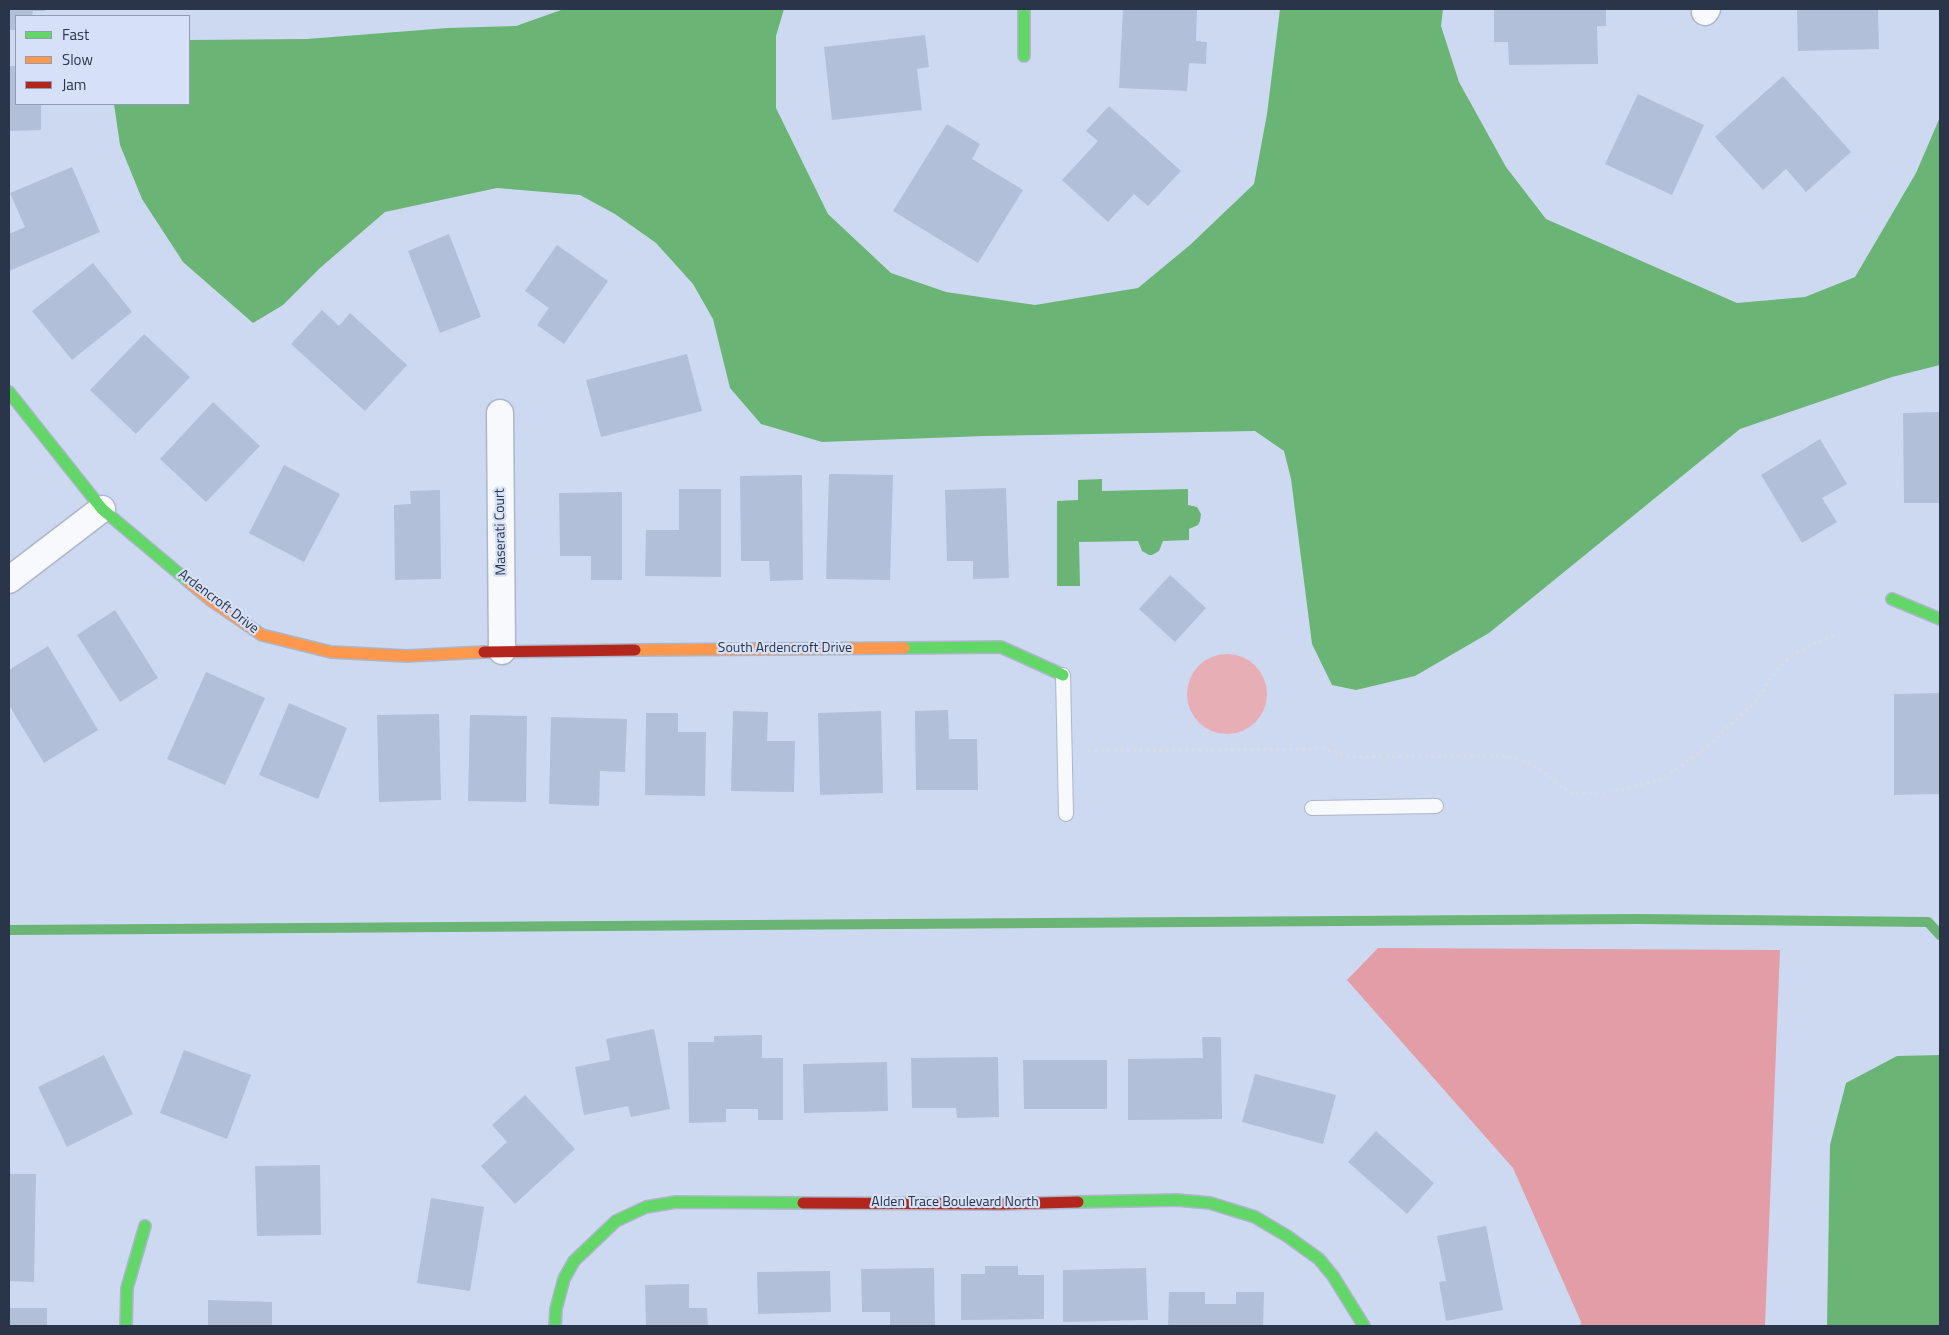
<!DOCTYPE html>
<style>
body{margin:0}
#map{position:relative;width:1949px;height:1335px;overflow:hidden;background:#cdd9f0;font-family:"Titillium Web",sans-serif}
canvas{display:block}
.frame{position:absolute;inset:0;border:10px solid #2a354a;pointer-events:none}
.legend{position:absolute;left:15px;top:15px;width:175px;height:90px;box-sizing:border-box;background:#d6e1f7;border:1px solid #919cb2;margin:0;padding:6px 9px;list-style:none;font-size:15px;color:#2a354a}
.legend li{display:flex;align-items:center;gap:10px;height:25px}
.legend b{width:25px;border:1px solid #919cb2}
</style>
<div id="map">
<canvas width="1949" height="1335"></canvas>
<div class="frame"></div>
<ul class="legend">
<li><b style="height:6px;background:#63d668"></b>Fast</li>
<li><b style="height:6px;background:#ff974d"></b>Slow</li>
<li><b style="height:6px;background:#b3261e"></b>Jam</li>
</ul>
</div>
<script>
const ctx = document.querySelector('canvas').getContext('2d');
ctx.lineJoin = 'round';
function paint(path, color) { ctx.fillStyle = color; ctx.fill(path, 'evenodd'); }
const poly = rows => new Path2D(rows.map(r => 'M' + r).join(''));
function strokePath(path, color, width, dash) { ctx.strokeStyle = color; ctx.lineWidth = width; ctx.lineCap = dash ? 'butt' : 'round'; ctx.setLineDash(dash || []); ctx.stroke(path); }
function drawText(font, color, halo, rows, align = 'center') {
  ctx.font = font + ' "Titillium Web",sans-serif'; ctx.lineWidth = 4.5; ctx.setLineDash([]); ctx.textBaseline = 'middle'; ctx.strokeStyle = halo; ctx.fillStyle = color; for (const [text, x, y, turn = 0] of rows) {
    ctx.save(); ctx.translate(x, y); ctx.rotate((+turn || 0) * Math.PI / 180); ctx.textAlign = isNaN(turn) ? turn : align; if (halo) ctx.strokeText(text, 0, 0); ctx.fillText(text, 0, 0); ctx.restore();
  }
}
paint(poly([
 '1187 694a40 40 0 1 1 80 0a40 40 0 1 1-80 0Z'
]), '#e8aeb6');
paint(poly([
 [1378,948,1780,950,1765,1326,1580,1326,1581,1322,1513,1168,1347,980]
]), '#e29da6');
paint(poly([
 [564,9,784,9,776,36,776,108,828,214,891,273,946,292,1035,305,1138,288,1190,245,1254,184,1267,114,1280,9,1443,9,1441,26,1459,82,1506,167,1546,219,1737,303,1805,297,1855,277,1916,173,1940,117,1940,365,1892,377,1740,429,1489,633,1415,676,1356,690,1332,685,1312,644,1291,479,1284,451,1255,431,985,436,822,442,761,424,730,388,713,319,693,284,656,243,615,214,580,195,497,188,385,212,320,268,283,305,253,323,183,262,142,199,120,145,114,104,189,104,189,40,307,39,447,28,516,26],
 [1102,479,1102,491,1188,489,1188,505,1197,507,1201,514,1200,521,1198,525,1189,529,1189,540,1163,541,1159,551,1152,555,1149,555,1142,551,1138,541,1079,542,1080,586,1057,586,1057,501,1078,500,1078,480],
 [1940,1055,1940,1326,1827,1326,1830,1145,1846,1083,1897,1056]
]), '#6ab575');
strokePath(poly([
 [9,930,1638,919,1928,922,1940,935]
]), '#6ab575', 10);
paint(poly([
 [9,9,45,9,45,11,33,11,32,16,16,16,16,30,9,30],
 [1123,9,1197,9,1196,41,1207,42,1206,64,1189,63,1187,91,1119,88],
 [1494,9,1606,9,1606,26,1597,26,1598,64,1509,65,1508,42,1494,42],
 [1797,9,1878,9,1879,49,1798,51],
 [925,35,929,67,917,69,922,110,832,120,824,47],
 [9,66,16,66,16,104,41,104,41,130,9,131],
 [1783,76,1851,152,1806,192,1786,169,1763,190,1715,137],
 [1638,94,1704,125,1672,195,1605,164],
 [1109,106,1181,171,1148,206,1134,194,1108,222,1062,180,1098,141,1086,131],
 [947,124,980,144,972,159,1023,190,978,263,893,211],
 [72,167,100,232,9,271,9,234,25,227,10,193],
 [449,234,481,317,440,333,408,251],
 [557,245,608,281,564,344,537,325,549,308,525,291],
 [93,263,132,312,72,360,32,311],
 [322,310,339,326,350,313,407,365,365,411,291,344],
 [144,334,190,377,136,434,90,390],
 [687,354,702,411,601,437,586,380],
 [213,402,260,446,206,502,160,459],
 [1940,412,1940,503,1904,503,1903,413],
 [1820,439,1847,484,1822,498,1837,522,1802,543,1761,475],
 [284,465,340,494,304,562,249,533],
 [829,474,893,475,890,580,826,579],
 [802,475,803,580,770,581,769,561,741,561,740,476],
 [1006,488,1009,578,973,579,973,561,947,561,945,490],
 [679,489,721,489,721,577,645,576,646,530,679,530],
 [440,490,441,579,395,580,394,505,411,504,410,491],
 [622,492,622,580,591,580,591,556,560,556,559,493],
 [1170,575,1206,608,1175,642,1139,609],
 [115,610,158,678,120,702,77,635],
 [48,646,98,730,44,763,9,705,9,670],
 [206,672,265,698,225,785,167,759],
 [1940,693,1940,794,1894,795,1894,694],
 [289,703,347,728,318,799,259,775],
 [948,710,949,739,977,739,978,790,916,790,915,711],
 [733,711,768,712,767,741,795,741,794,792,731,791],
 [881,711,883,793,820,795,818,713],
 [646,713,678,713,678,732,706,732,705,796,645,795],
 [439,714,441,800,379,802,377,715],
 [470,715,527,716,526,802,468,801],
 [551,717,627,719,625,772,600,771,599,806,549,804],
 [654,1029,670,1109,631,1117,628,1106,584,1115,575,1067,610,1060,606,1039],
 [762,1035,762,1058,783,1058,783,1120,758,1120,758,1109,726,1109,726,1122,689,1123,688,1042,714,1042,714,1036],
 [1202,1037,1221,1037,1222,1119,1128,1120,1128,1059,1203,1058],
 [184,1050,251,1075,227,1139,160,1113],
 [104,1055,133,1114,67,1147,38,1087],
 [998,1057,999,1117,957,1118,956,1108,912,1108,911,1058],
 [1023,1060,1107,1060,1107,1109,1024,1109],
 [887,1062,888,1111,804,1113,803,1064],
 [1255,1074,1336,1095,1323,1144,1242,1122],
 [525,1095,575,1149,515,1204,481,1166,507,1142,492,1125],
 [1376,1131,1434,1183,1407,1214,1348,1162],
 [320,1165,321,1235,257,1236,255,1166],
 [9,1174,36,1174,34,1282,9,1281],
 [431,1198,484,1207,470,1291,417,1283],
 [1486,1226,1503,1310,1446,1321,1439,1282,1446,1281,1437,1236],
 [985,1266,1018,1266,1018,1275,1044,1275,1044,1319,961,1320,961,1274,985,1274],
 [934,1268,935,1326,890,1326,890,1312,862,1312,861,1269],
 [1146,1268,1148,1320,1063,1322,1063,1270],
 [830,1271,831,1312,758,1314,757,1272],
 [689,1284,689,1308,707,1308,708,1326,646,1326,645,1285],
 [1169,1292,1205,1292,1205,1304,1236,1304,1236,1292,1264,1292,1263,1326,1168,1326],
 [208,1300,272,1302,272,1326,208,1326],
 [9,1308,47,1308,47,1326,9,1326]
]), '#b2bfd9');
const lane = poly([
 [1063,675,1066,814],
 [1312,808,1436,806]
]);
const street = poly([
 [1705,12,1707,9],
 [500,413,502,651],
 [9,580,102,509]
]);
const fast = poly([
 [1024,9,1024,56],
 [9,392,102,509,189,582],
 [1892,599,1940,619],
 [904,648,1001,647,1063,675],
 [1078,1202,1177,1200,1210,1203,1255,1217,1287,1236,1319,1259,1333,1276,1364,1326],
 [126,1326,127,1288,145,1226],
 [555,1326,556,1309,564,1279,574,1261,616,1221,646,1207,676,1202,803,1203]
]);
const slow = poly([
 [189,582,212,601,262,635,331,652,407,656,484,652],
 [635,650,904,648]
]);
const jam = poly([
 [484,652,635,650],
 [803,1203,1002,1204,1078,1202]
]);
strokePath(lane, '#acb6ca', 16);
strokePath(street, '#acb6ca', 29);
strokePath(fast, '#acb6ca', 14);
strokePath(slow, '#acb6ca', 14);
strokePath(jam, '#acb6ca', 14);
strokePath(poly([
 [1088,751,1324,749,1351,757,1501,756,1519,759,1540,769,1560,787,1576,794,1597,793,1625,789,1664,778,1703,750,1754,703,1781,665,1794,654,1810,645,1837,634]
]), '#d7dce3', 3, [2.5, 4]);
strokePath(lane, '#f8f9fd', 14);
strokePath(street, '#f8f9fd', 26);
strokePath(fast, '#63d668', 11);
strokePath(slow, '#ff974d', 11);
strokePath(jam, '#b3261e', 11);
drawText('14px', '#2a354a', '#d6e1f7', [
 ["Maserati Court",501,532,-91],
 ["Ardencroft Drive",218,602,37],
 ["South Ardencroft Drive",785,649],
 ["Alden Trace Boulevard North",955,1203]
]);
</script>
